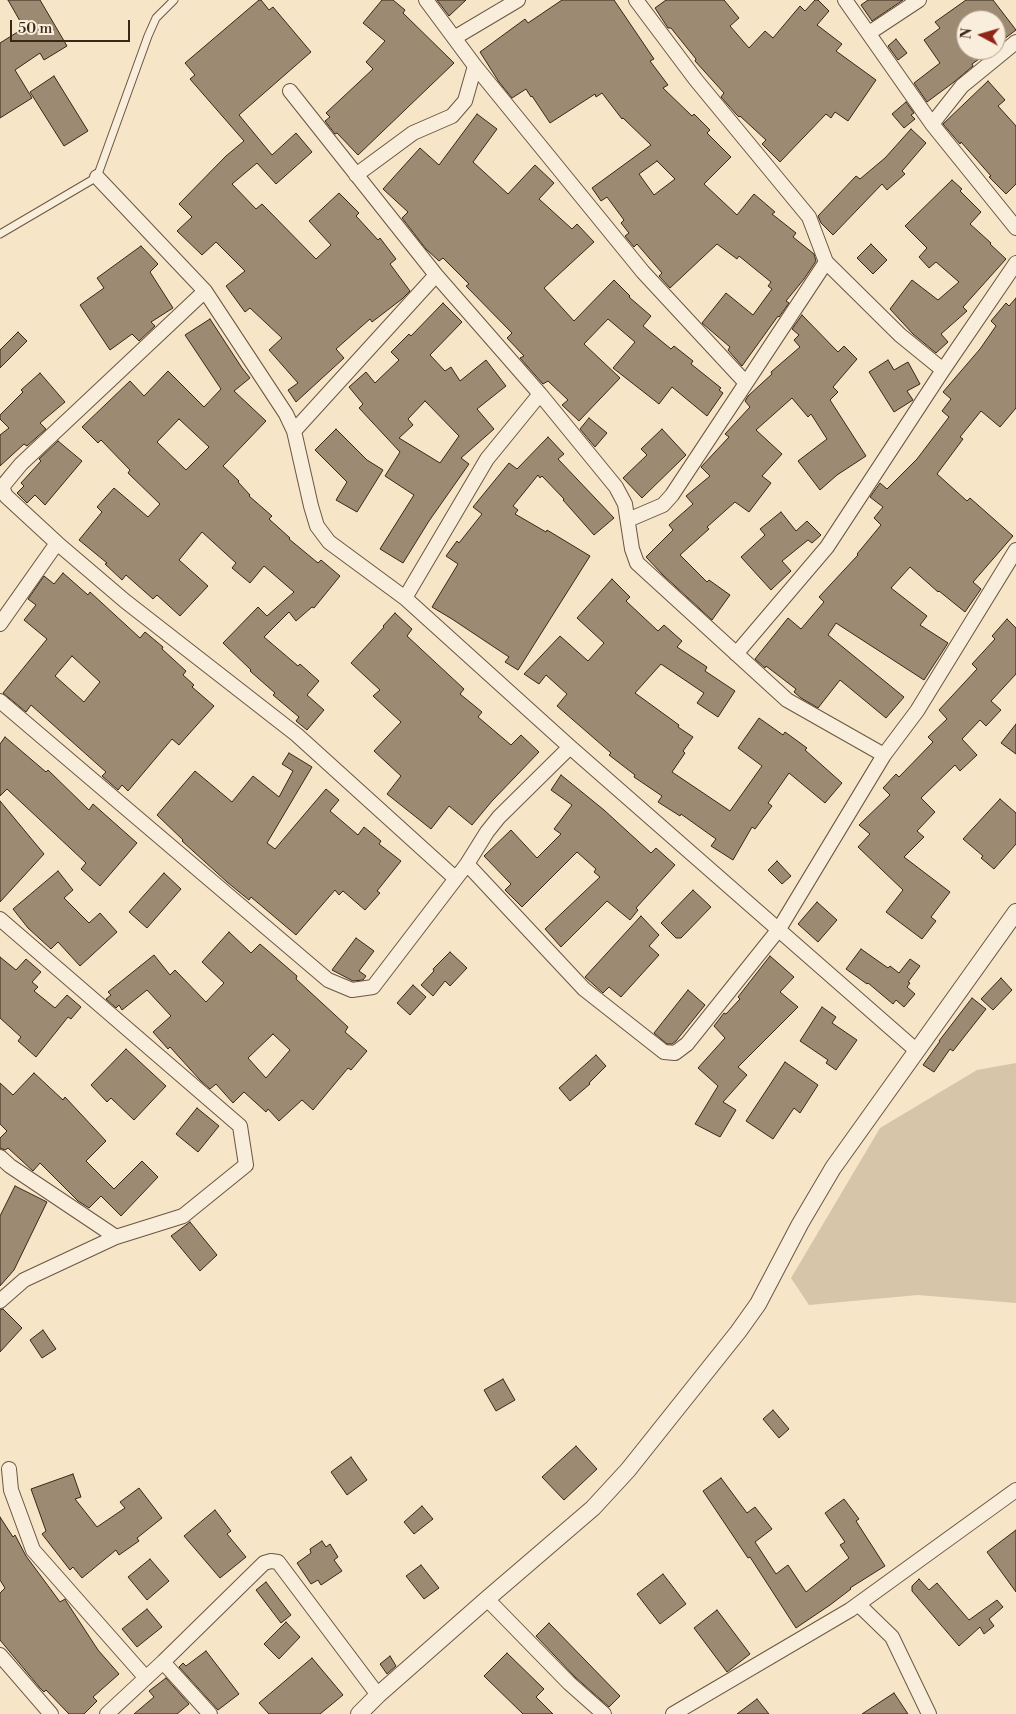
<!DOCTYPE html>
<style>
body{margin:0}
#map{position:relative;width:1016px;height:1714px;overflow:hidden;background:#f6e5c7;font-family:"Libre Bodoni",serif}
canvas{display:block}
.north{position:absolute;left:956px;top:10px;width:50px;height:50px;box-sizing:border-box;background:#f9eedb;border:1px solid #ad9e8d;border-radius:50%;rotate:276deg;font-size:14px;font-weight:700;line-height:20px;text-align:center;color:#3b2717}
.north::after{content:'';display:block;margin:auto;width:18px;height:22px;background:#8f2418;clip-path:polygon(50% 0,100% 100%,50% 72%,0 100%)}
.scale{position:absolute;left:10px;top:20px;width:120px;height:22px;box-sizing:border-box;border:2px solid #3b2717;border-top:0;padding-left:6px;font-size:15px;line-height:18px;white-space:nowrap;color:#3b2717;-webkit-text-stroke:4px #f9eedb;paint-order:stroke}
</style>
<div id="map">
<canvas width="1016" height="1714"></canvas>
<div class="north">N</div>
<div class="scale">50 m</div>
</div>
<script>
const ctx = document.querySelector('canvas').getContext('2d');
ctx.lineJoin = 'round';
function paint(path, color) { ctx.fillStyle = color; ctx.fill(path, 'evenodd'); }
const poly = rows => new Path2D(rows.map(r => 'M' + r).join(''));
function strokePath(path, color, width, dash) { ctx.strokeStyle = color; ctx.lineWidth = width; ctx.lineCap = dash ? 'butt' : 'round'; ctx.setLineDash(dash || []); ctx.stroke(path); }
paint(poly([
 [1016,1063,1016,1303,918,1295,809,1305,791,1278,880,1128,977,1070]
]), '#d6c5a9');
const building = poly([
 [8,0,40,0,67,46,44,60,40,53,15,70,32,98,0,118,0,43,24,28,8,0],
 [259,0,261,0,269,10,273,7,311,52,239,115,272,155,296,133,312,152,276,184,257,163,232,184,256,209,262,204,316,259,331,245,309,221,339,193,359,213,356,216,378,240,380,238,396,259,390,264,410,291,402,299,372,322,370,319,336,349,344,358,296,402,288,390,298,383,269,350,282,338,250,308,245,312,226,286,245,271,216,242,202,255,177,231,192,217,179,204,226,156,244,141,190,79,195,75,185,63,259,0],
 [382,0,393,0,405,10,403,13,454,63,358,155,337,133,335,134,325,121,330,117,326,113,373,69,366,62,385,41,363,23,382,0],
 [437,0,466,0,449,16,437,0],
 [562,0,614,0,654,59,650,61,668,85,663,88,692,116,694,114,710,130,707,133,731,157,704,184,737,215,754,194,775,212,772,214,796,233,793,237,814,254,816,261,804,279,786,301,789,303,779,317,778,316,742,366,728,350,730,347,702,323,726,293,753,315,772,289,768,286,771,282,739,256,737,259,717,244,670,288,659,276,662,273,637,244,634,247,625,236,629,233,621,223,624,220,607,197,601,201,592,188,651,145,623,118,622,119,602,93,596,97,595,94,550,123,532,96,531,97,526,89,512,98,499,82,480,52,525,19,528,23,562,0],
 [657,161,675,179,654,195,639,174,657,161],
 [666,0,724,0,739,18,730,26,749,48,765,31,773,38,800,6,805,11,815,0,818,0,829,11,817,25,842,44,836,51,876,80,848,121,835,112,831,118,826,114,780,162,762,144,766,140,740,116,739,117,736,114,721,97,724,93,695,61,696,59,671,28,668,28,655,8,666,0],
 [868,0,903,0,872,21,861,5,868,0],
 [966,0,993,0,1016,30,996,45,996,20,966,20,966,50,992,50,972,64,973,66,954,82,927,102,914,83,940,63,924,40,940,28,935,22,966,0],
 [896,39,907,53,898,60,888,46,896,39],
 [54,76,88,131,64,146,30,92,54,76],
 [988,81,1005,100,998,106,1016,126,1016,184,1006,194,989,177,991,176,961,142,960,144,943,124,988,81],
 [906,102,914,113,911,115,915,119,904,128,892,114,906,102],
 [477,114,497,129,473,162,508,194,535,165,554,183,539,199,572,229,577,224,594,242,544,288,574,321,614,280,630,296,629,297,651,316,643,326,671,349,674,346,693,361,691,364,721,388,719,390,723,393,707,416,672,387,659,404,613,368,635,342,608,319,584,344,620,378,579,421,562,405,568,400,548,381,543,384,520,358,524,356,507,338,512,333,466,286,469,284,443,258,439,261,426,249,402,218,408,212,383,189,420,148,439,165,477,114],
 [911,129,926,143,902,171,905,174,887,190,882,184,833,235,821,223,818,216,856,176,860,179,885,158,911,129],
 [952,180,962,189,960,191,981,212,970,224,991,243,990,244,1006,259,963,307,967,311,941,334,948,342,936,353,913,334,890,309,912,280,938,300,959,282,936,262,929,268,919,257,927,248,905,226,952,180],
 [871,244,887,260,873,274,857,258,871,244],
 [141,246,158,264,150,272,173,308,151,322,155,326,139,341,132,334,110,350,80,305,104,288,97,278,141,246],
 [1016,298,1016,408,1000,427,981,411,960,437,963,439,937,474,967,501,970,498,1013,536,973,582,981,589,965,612,939,591,938,592,910,567,891,588,927,616,920,625,948,643,924,680,836,623,828,635,904,697,886,718,840,680,818,708,801,698,794,692,796,689,766,666,765,668,755,659,788,618,801,629,824,602,819,597,858,555,857,554,881,525,874,518,883,507,870,497,880,483,887,489,917,459,949,417,942,411,951,399,943,392,980,349,996,326,991,321,1006,303,1009,306,1016,298],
 [443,303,462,322,430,355,445,371,451,367,460,381,486,360,506,386,477,409,494,429,461,458,469,464,429,521,403,563,380,549,414,495,385,476,400,452,359,408,363,404,349,387,366,372,375,383,399,360,391,352,409,334,411,336,443,303],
 [425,401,459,436,440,463,399,438,413,425,408,419,425,401],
 [802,315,838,352,844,346,857,359,833,387,838,392,830,400,866,456,837,475,820,490,798,461,827,439,811,414,808,417,792,398,756,430,782,454,762,476,771,483,749,512,735,502,707,527,709,529,680,555,707,582,709,580,730,595,712,620,663,575,646,557,673,530,669,525,693,504,686,496,710,476,701,467,729,437,725,434,750,407,745,401,748,396,772,374,771,372,800,347,794,340,799,335,792,329,802,315],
 [210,319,242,368,250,378,234,391,266,421,223,466,239,481,238,482,250,495,249,496,272,516,269,519,290,538,289,539,318,563,321,560,340,576,314,608,312,607,296,621,289,612,264,637,298,666,300,664,319,681,307,695,324,710,307,730,296,721,299,717,273,695,275,693,250,671,251,670,223,643,258,607,267,616,294,592,264,566,250,583,232,568,236,563,202,532,179,560,208,586,180,616,157,595,153,599,126,575,122,580,105,564,107,563,79,540,102,512,97,507,114,488,148,517,160,504,128,473,130,470,101,440,98,443,82,427,130,381,144,396,168,371,204,407,221,389,185,335,210,319],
 [179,419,209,447,186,470,157,442,179,419],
 [18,332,27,341,0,368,0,350,18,332],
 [888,360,894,370,908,362,920,384,907,391,913,400,894,412,869,372,888,360],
 [40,373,65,402,40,423,46,429,27,446,24,444,0,466,0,435,9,428,0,419,0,415,23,392,21,390,40,373],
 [589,418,607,433,595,447,580,429,589,418],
 [336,429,367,460,383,470,357,512,336,500,347,482,315,450,336,429],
 [662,429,686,455,642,498,623,478,647,455,641,449,662,429],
 [548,437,564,454,558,459,614,518,594,535,563,500,564,499,542,476,540,478,538,475,513,506,518,510,515,514,546,532,547,530,590,556,518,670,505,662,509,657,452,619,432,607,458,564,446,556,457,541,459,543,482,514,473,507,509,463,517,469,548,437],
 [58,441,82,461,45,505,35,495,27,503,17,493,24,486,21,483,41,461,39,459,58,441],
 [781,512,796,531,807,521,821,535,812,543,808,540,782,561,791,571,771,590,741,557,765,535,760,529,781,512],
 [63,573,88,595,90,592,140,638,145,632,163,647,162,649,186,671,183,675,194,685,192,687,214,706,179,745,172,739,128,791,122,785,118,790,102,776,106,772,31,705,26,712,3,693,47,639,24,620,36,605,28,599,44,576,54,584,63,573],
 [72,656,100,682,84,702,55,676,72,656],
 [612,579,630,597,626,601,658,631,664,625,682,641,677,647,707,667,705,671,735,691,718,717,697,703,704,693,661,664,635,693,679,725,678,727,693,737,683,751,685,753,672,772,730,811,762,766,738,748,759,718,783,735,785,732,807,748,805,750,842,783,825,803,789,773,768,803,772,806,755,829,752,827,733,860,711,846,716,839,681,814,680,816,658,802,662,796,634,777,635,775,609,755,611,753,557,706,567,694,546,675,539,684,524,674,560,636,588,661,604,643,577,618,612,579],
 [395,613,412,629,407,636,464,689,460,694,482,712,478,717,511,745,521,735,539,752,492,801,472,825,449,806,431,829,387,794,401,776,374,751,401,722,373,696,380,690,351,663,384,627,383,626,395,613],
 [1007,619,1016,628,1016,674,991,701,1001,710,986,726,980,720,962,739,977,755,960,771,955,765,921,798,935,812,917,831,924,837,904,857,950,892,931,917,936,921,922,939,886,912,903,890,858,847,870,834,859,825,890,795,883,788,896,774,899,777,933,742,928,737,947,719,939,710,977,669,972,664,995,639,992,636,1007,619],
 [1016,724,1016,754,1001,743,1016,724],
 [5,737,46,772,48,770,89,810,93,804,137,843,100,886,81,869,86,863,7,789,0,796,0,744,5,737],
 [289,753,312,767,267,843,275,849,326,789,339,800,330,811,358,835,364,827,381,841,379,844,401,861,377,891,380,893,365,910,343,891,339,895,335,890,296,935,251,897,249,900,227,882,182,841,183,840,157,815,195,771,232,802,253,776,279,797,293,771,282,764,289,753],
 [561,775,604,810,651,853,656,848,675,865,636,908,638,910,630,920,607,901,561,947,545,929,600,877,594,872,596,869,577,852,522,907,505,890,511,884,484,856,511,830,537,858,561,834,554,829,572,805,551,790,561,775],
 [1000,799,1016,813,1016,844,994,869,981,858,983,856,963,839,1000,799],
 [0,801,44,854,0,902,0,801],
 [777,861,791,876,782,884,768,870,777,861],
 [58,871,73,890,64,898,89,923,100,913,117,932,80,966,58,942,51,949,28,928,13,909,58,871],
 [164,873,181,889,147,928,129,912,164,873],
 [693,890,711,907,681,938,676,938,661,923,693,890],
 [817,902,837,920,818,942,798,924,817,902],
 [641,916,659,935,649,946,659,955,621,997,609,987,603,993,585,977,641,916],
 [229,932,251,953,260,944,297,976,296,979,348,1027,345,1032,367,1051,351,1070,348,1068,313,1110,302,1100,279,1121,268,1109,266,1112,244,1092,233,1103,216,1084,210,1089,200,1080,170,1047,168,1049,153,1032,171,1016,147,990,122,1010,119,1005,116,1008,106,999,111,995,108,992,154,955,170,975,175,970,206,1002,224,983,202,962,229,932],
 [273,1034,290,1050,266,1078,248,1058,273,1034],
 [356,938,374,951,359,971,366,976,363,980,353,981,332,970,356,938],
 [861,949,888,968,890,966,899,973,910,959,920,966,908,982,910,983,907,987,915,994,904,1007,896,1000,893,1004,868,983,867,984,846,969,861,949],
 [450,952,467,968,450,986,445,981,433,996,421,985,434,971,433,969,450,952],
 [770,956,794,977,780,992,798,1007,738,1067,747,1075,723,1102,736,1110,720,1137,695,1124,718,1086,698,1068,725,1038,714,1026,724,1013,726,1014,740,999,738,997,770,956],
 [0,957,16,970,26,959,41,972,32,982,38,987,34,991,55,1008,67,995,81,1007,71,1019,68,1017,36,1057,18,1041,21,1037,0,1018,0,957],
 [1001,978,1012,990,993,1010,981,999,1001,978],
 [413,985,426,997,410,1015,397,1003,413,985],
 [688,990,705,1005,676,1041,672,1044,667,1044,654,1033,688,990],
 [972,998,986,1009,953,1051,950,1049,934,1072,923,1065,940,1041,939,1041,972,998],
 [822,1007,836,1017,832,1023,857,1040,836,1070,826,1063,828,1060,800,1041,822,1007],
 [126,1049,166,1086,134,1120,111,1098,107,1102,91,1085,126,1049],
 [596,1055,606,1066,589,1083,590,1084,570,1101,559,1088,596,1055],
 [785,1062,818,1085,800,1113,794,1108,773,1139,746,1121,785,1062],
 [34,1073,63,1100,65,1097,106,1141,86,1161,114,1189,142,1161,158,1177,121,1216,101,1196,89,1208,78,1201,40,1163,33,1171,8,1148,5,1150,0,1148,0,1138,7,1131,0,1124,0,1083,13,1095,34,1073],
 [197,1108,219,1126,198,1152,176,1134,197,1108],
 [15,1186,47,1202,14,1270,0,1286,0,1216,15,1186],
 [190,1222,217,1255,200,1271,171,1236,190,1222],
 [3,1309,22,1328,0,1352,0,1310,3,1309],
 [43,1330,56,1349,42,1358,30,1340,43,1330],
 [503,1379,515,1400,496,1411,484,1390,503,1379],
 [773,1410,789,1429,779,1438,763,1419,773,1410],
 [576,1446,597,1469,564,1500,542,1477,576,1446],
 [351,1457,367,1480,347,1495,331,1472,351,1457],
 [73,1474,81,1497,75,1499,97,1527,125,1508,120,1502,139,1488,162,1518,137,1538,139,1541,119,1555,116,1550,82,1578,73,1567,70,1570,42,1534,46,1531,31,1489,73,1474],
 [721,1478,747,1513,755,1507,772,1529,755,1542,776,1574,788,1565,806,1592,849,1558,840,1545,845,1542,825,1513,844,1499,859,1519,856,1521,885,1566,850,1588,851,1589,830,1605,796,1628,750,1557,748,1558,703,1491,721,1478],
 [422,1506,433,1519,414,1534,404,1522,422,1506],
 [215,1510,231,1531,227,1534,246,1557,220,1578,184,1536,215,1510],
 [0,1517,13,1537,15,1535,26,1556,60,1602,65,1599,66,1601,98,1650,119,1674,93,1697,97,1701,84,1714,69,1714,46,1690,44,1692,40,1688,0,1640,0,1593,5,1588,0,1580,0,1517],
 [1016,1530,1016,1592,987,1552,1016,1530],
 [322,1541,326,1547,330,1544,338,1557,334,1560,342,1571,321,1585,318,1580,311,1584,297,1563,311,1553,310,1549,322,1541],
 [150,1559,169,1581,147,1600,128,1577,150,1559],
 [421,1565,439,1588,424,1599,406,1576,421,1565],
 [663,1574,686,1604,660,1624,637,1594,663,1574],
 [919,1579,929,1590,937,1583,969,1620,997,1600,1003,1607,989,1619,994,1626,984,1634,980,1627,959,1646,912,1591,912,1586,919,1579],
 [266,1582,291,1615,281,1623,256,1590,266,1582],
 [147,1609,162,1627,137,1647,122,1629,147,1609],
 [717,1610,750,1654,727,1672,694,1628,717,1610],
 [286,1622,300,1637,279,1659,264,1644,286,1622],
 [549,1623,620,1696,609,1707,575,1677,536,1636,549,1623],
 [206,1651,239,1694,218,1710,179,1667,183,1663,186,1666,206,1651],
 [507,1653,544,1689,536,1697,553,1714,523,1714,484,1676,507,1653],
 [390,1656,396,1666,387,1674,380,1664,390,1656],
 [312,1658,343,1695,320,1714,269,1714,259,1703,312,1658],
 [166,1678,189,1704,177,1714,134,1714,154,1697,149,1691,166,1678],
 [894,1693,908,1714,862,1714,894,1693],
 [757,1699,769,1714,737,1714,757,1699]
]);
paint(building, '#9c8a73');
strokePath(building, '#3b2717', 1);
const service = poly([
 [0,234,97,177,148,36,156,18,174,0]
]);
const minor = poly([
 [426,0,475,66,643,272,745,382],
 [636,0,696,80,809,217,826,262,900,335,943,370],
 [845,0,932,124,1016,228],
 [869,33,919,0],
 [454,38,518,0],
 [290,91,436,275,540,394,616,487,625,504,632,549,637,563,787,700,884,755],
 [932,124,962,86,1016,42],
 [356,175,413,133,452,116,465,101,475,66],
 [97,177,205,291,286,414,294,431,311,506,317,526,329,542,405,598,570,747,917,1051],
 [205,291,21,464,2,487,6,496,57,543,125,601,297,735,455,878],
 [294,431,436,275],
 [628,520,663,505,672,495,826,262],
 [405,598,487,459,540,394],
 [0,624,57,543],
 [736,654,827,547,943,370,1016,263],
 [0,701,328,980,352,990,373,987,467,864,487,832,499,817,570,747],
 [467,864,584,989,664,1052,675,1053,687,1044,779,929,884,755,917,711,1016,550],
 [0,919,240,1126,246,1165,183,1216,116,1237,24,1280,0,1301],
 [0,1157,10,1166,116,1237],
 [9,1469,11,1490,33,1550,146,1678],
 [487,1599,569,1683,604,1714],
 [858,1604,892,1637,929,1714],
 [0,1655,51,1714],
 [163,1662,210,1714],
 [107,1714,163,1662,264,1563,271,1561,278,1562,378,1695],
 [673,1714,850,1610,1016,1490]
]);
const tertiary = poly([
 [359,1714,378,1695,487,1599,593,1508,628,1470,738,1332,758,1304,800,1224,833,1168,1016,912]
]);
strokePath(service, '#6a5643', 9);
strokePath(minor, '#6a5643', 16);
strokePath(tertiary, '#6a5643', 18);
strokePath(service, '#f9eedb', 7);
strokePath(minor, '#f9eedb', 14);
strokePath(tertiary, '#f9eedb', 16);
</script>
